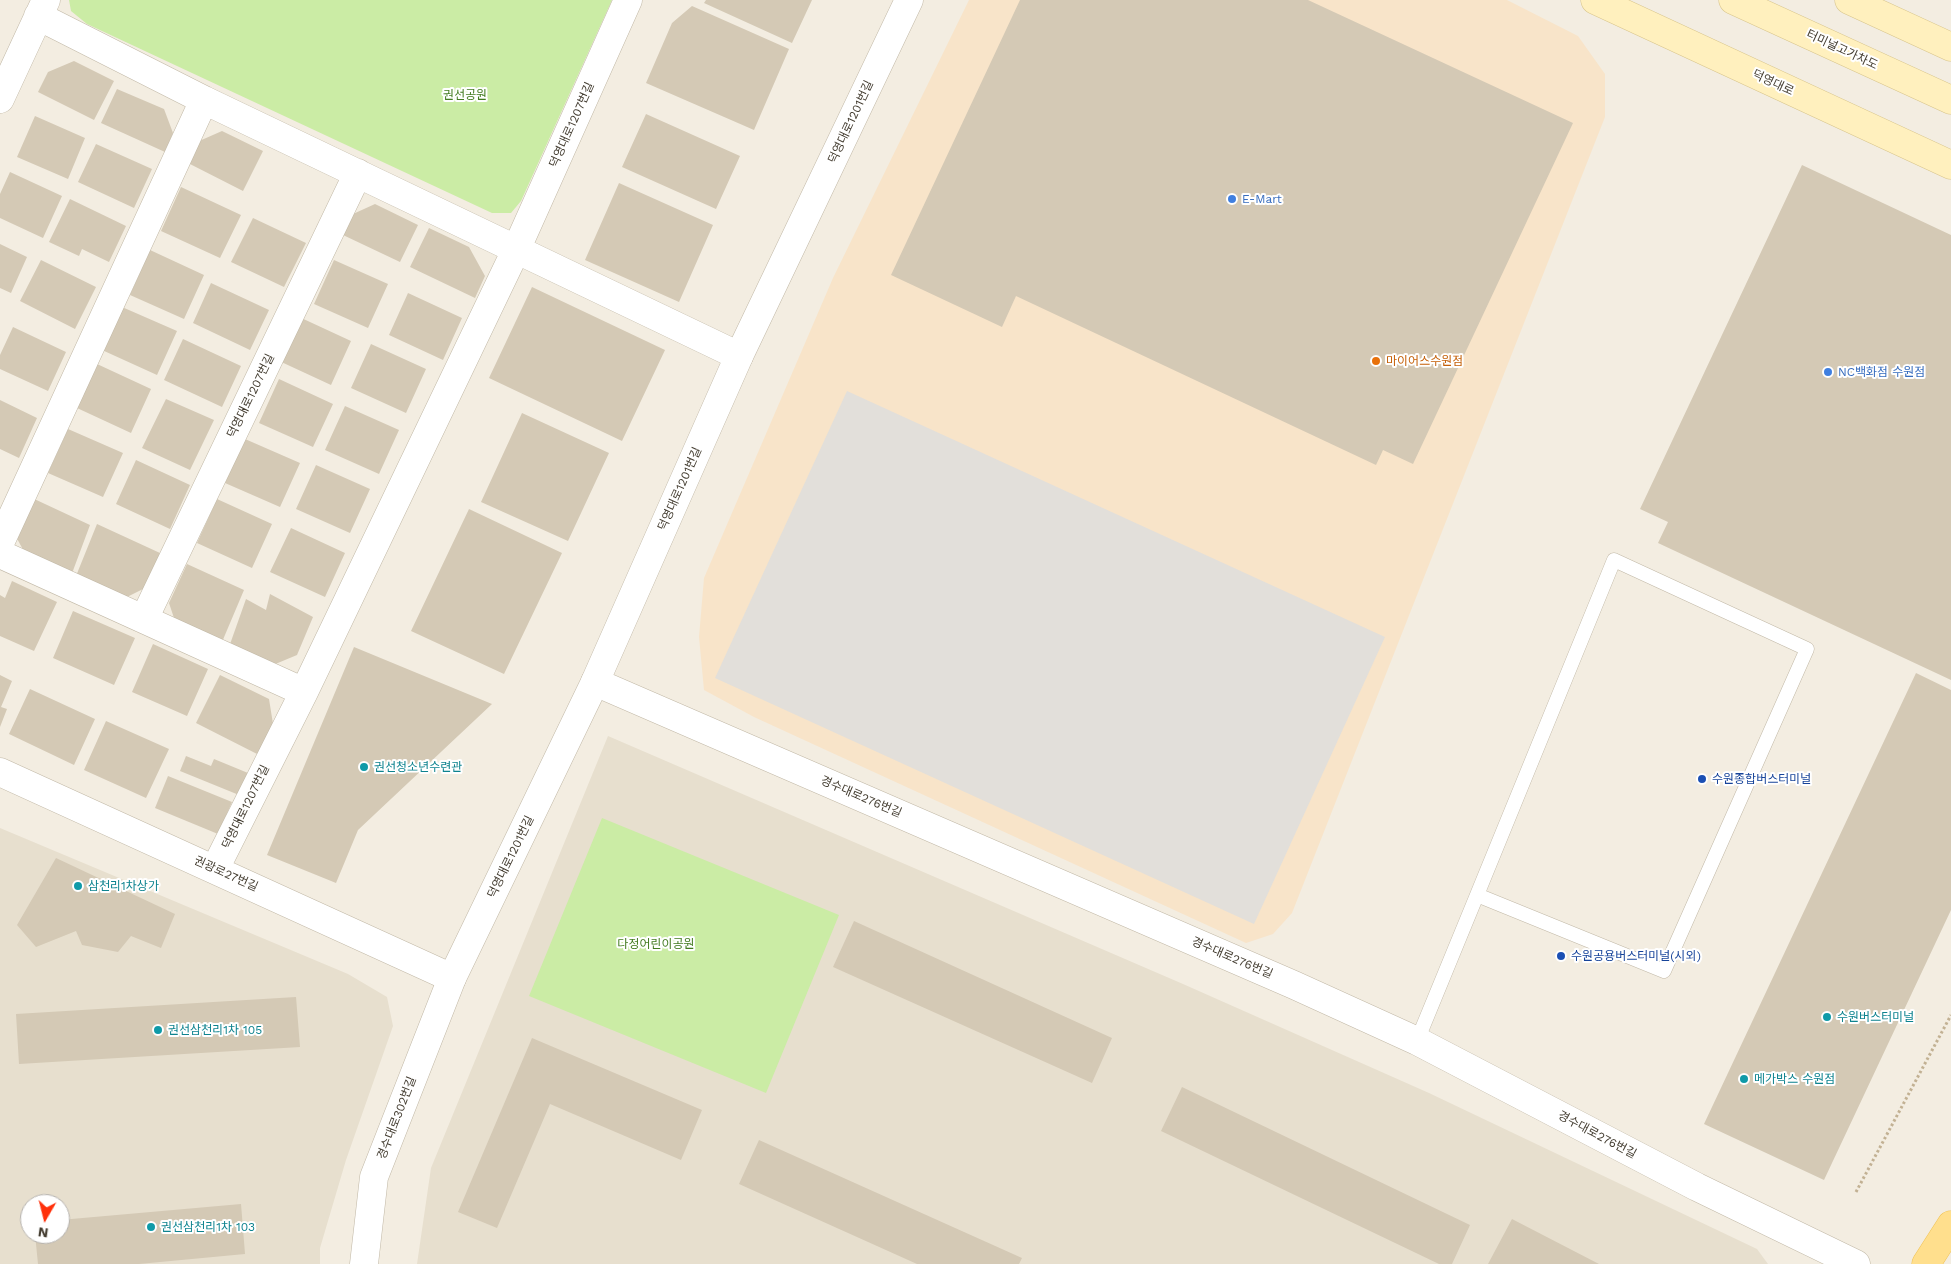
<!DOCTYPE html>
<meta charset="utf-8">
<style>
body{margin:0}
#map{position:relative;width:1951px;height:1264px;overflow:hidden;background:#f3ede1;font-family:"Work Sans",sans-serif}
canvas{display:block}
.north{position:absolute;left:20px;top:1194px;width:50px;height:50px;box-sizing:border-box;background:#fff;border:1px solid #b4b1ad;border-radius:50%;rotate:188deg;font-size:14px;font-weight:700;line-height:20px;text-align:center;color:#443d31}
.north::after{content:'';display:block;margin:auto;width:18px;height:22px;background:#ff310b;clip-path:polygon(50% 0,100% 100%,50% 72%,0 100%)}
</style>
<div id="map">
<canvas width="1951" height="1264"></canvas>
<div class="north">N</div>
</div>
<script>
const ctx = document.querySelector('canvas').getContext('2d');
ctx.lineJoin = 'round';
function paint(path, color) { ctx.fillStyle = color; ctx.fill(path, 'evenodd'); }
const poly = rows => new Path2D(rows.map(r => 'M' + r).join(''));
function strokePath(path, color, width, dash) { ctx.strokeStyle = color; ctx.lineWidth = width; ctx.lineCap = dash ? 'butt' : 'round'; ctx.setLineDash(dash || []); ctx.stroke(path); }
function drawText(font, color, halo, rows, align = 'center') {
  ctx.font = font + ' "Work Sans","Noto Sans KR",sans-serif'; ctx.lineWidth = 4; ctx.setLineDash([]); ctx.textBaseline = 'middle'; ctx.strokeStyle = halo; ctx.fillStyle = color; for (const [text, x, y, turn = 0] of rows) {
    ctx.save(); ctx.translate(x, y); ctx.rotate((+turn || 0) * Math.PI / 180); ctx.textAlign = isNaN(turn) ? turn : align; if (halo) ctx.strokeText(text, 0, 0); ctx.fillText(text, 0, 0); ctx.restore();
  }
}
paint(poly([
 [608,736,1183,984,1429,1093,1757,1249,1768,1264,417,1264,431,1168],
 [0,828,348,974,387,997,393,1026,346,1160,320,1248,320,1264,0,1264],
 [30,1204,60,1204,60,1234,30,1234]
]), '#e7dfce');
paint(poly([
 [969,0,1507,0,1578,36,1605,74,1605,117,1292,913,1273,934,1246,943,754,717,704,690,699,637,704,578,833,278]
]), '#f8e4c9');
paint(poly([
 [69,0,612,0,521,201,511,213,492,213,87,24,71,11],
 [602,818,839,915,766,1093,529,996]
]), '#cbeca5');
paint(poly([
 [847,391,1385,637,1254,924,715,678]
]), '#e2dfda');
paint(poly([
 [706,0,812,0,792,43,704,3],
 [1020,0,1308,0,1573,123,1413,464,1383,450,1376,465,1016,296,1002,327,891,275],
 [692,6,789,49,754,130,646,83,672,23],
 [74,61,114,81,94,120,38,92,48,72],
 [117,89,164,109,173,133,165,152,101,123],
 [646,114,740,156,716,209,622,167],
 [35,116,85,138,68,179,17,157],
 [222,131,263,151,243,191,186,162,197,142],
 [96,144,152,169,134,208,78,182],
 [1802,165,1951,235,1951,680,1658,543,1668,522,1640,509],
 [10,172,62,196,43,238,0,218,0,194],
 [619,183,713,225,679,302,585,260],
 [181,187,241,215,220,258,161,231],
 [70,199,126,226,109,262,82,249,79,256,49,242],
 [375,204,418,225,400,262,343,235,353,214],
 [253,218,306,243,284,287,231,262],
 [429,228,469,247,485,276,475,298,410,267],
 [0,244,27,257,11,293,0,288],
 [150,250,204,275,184,319,130,295],
 [41,260,96,287,75,329,20,301],
 [334,260,388,284,368,328,314,304],
 [211,283,269,310,250,350,193,323],
 [532,287,665,350,622,441,489,378],
 [408,293,462,318,443,360,389,335],
 [122,307,177,331,157,375,102,350],
 [297,316,351,341,331,385,277,360],
 [13,327,66,352,48,391,0,369,0,355],
 [183,339,241,366,222,407,164,380],
 [371,344,426,369,406,413,351,388],
 [97,364,151,389,131,433,77,408],
 [279,379,333,404,313,447,259,423],
 [166,399,214,420,190,470,142,448],
 [0,400,37,418,19,458,0,449],
 [345,406,399,430,379,474,325,450],
 [522,413,609,453,568,541,481,502],
 [68,429,123,453,103,497,48,473],
 [245,439,300,463,280,507,225,483],
 [136,460,190,485,170,529,116,504],
 [316,465,370,489,350,533,296,509],
 [30,497,90,525,71,576,27,557,14,533],
 [217,499,272,524,252,568,197,543],
 [469,509,562,553,504,674,411,631],
 [97,524,160,553,145,588,123,599,76,576],
 [291,528,345,553,325,597,270,572],
 [187,564,244,590,222,642,176,624,169,603],
 [12,581,57,602,34,651,0,636,0,595,5,598],
 [270,594,313,617,297,655,273,665,229,647,246,599,266,610],
 [73,611,135,638,114,685,53,658],
 [153,644,208,669,187,716,132,692],
 [354,647,492,704,358,830,336,883,267,855],
 [1916,673,1951,690,1951,910,1824,1180,1704,1124],
 [0,675,12,681,1,707,7,709,0,727],
 [220,675,269,699,274,730,261,756,196,723],
 [30,689,95,719,74,765,9,734],
 [106,721,169,749,146,798,84,770],
 [186,756,211,766,214,759,248,773,239,795,180,771],
 [168,776,232,802,218,834,155,808],
 [56,858,175,914,161,948,131,936,118,952,82,945,76,931,36,947,17,925],
 [854,921,1112,1038,1092,1083,833,967],
 [296,997,300,1047,19,1064,16,1014],
 [532,1038,702,1110,681,1160,550,1104,497,1228,458,1212],
 [1182,1087,1470,1225,1452,1264,1439,1264,1161,1131],
 [759,1140,1022,1258,1019,1264,917,1264,739,1184],
 [241,1204,245,1254,139,1264,38,1264,35,1234,60,1234,60,1220],
 [1512,1219,1599,1264,1488,1264]
]), '#d4c9b5');
const service = poly([
 [1417,1041,1477,895,1614,560,1807,649,1664,971,1477,895]
]);
const minor = poly([
 [38,16,204,100,739,356],
 [0,99,46,0],
 [0,543,204,100],
 [0,554,304,692],
 [144,619,358,173],
 [595,682,1294,985,1417,1041,1697,1187,1856,1264],
 [0,772,452,978],
 [215,869,304,692,516,250,628,0]
]);
const tertiary = poly([
 [364,1264,374,1177,452,978,595,682,739,356,909,0]
]);
const secondary = poly([
 [1595,0,1951,165],
 [1733,0,1951,100],
 [1849,0,1951,47]
]);
const primary = poly([
 [1926,1264,1951,1225]
]);
strokePath(service, '#c1b8a6', 15);
strokePath(minor, '#c1b8a6', 29);
strokePath(tertiary, '#c1b8a6', 29);
strokePath(secondary, '#d7c48b', 29);
strokePath(primary, '#efc152', 29);
strokePath(poly([
 [1856,1192,1951,1015]
]), '#c2b193', 3, [2.5, 2.5]);
strokePath(service, '#fff', 14);
strokePath(minor, '#fff', 28);
strokePath(tertiary, '#fff', 28);
strokePath(secondary, '#fff0be', 28);
strokePath(primary, '#ffdf8d', 28);
for (const [x, y, r, color] of [
 [1232,199,5,"#3f7fe0"],
 [1376,361,5,"#e8710a"],
 [1828,372,5,"#3f7fe0"],
 [364,767,5,"#0f9aa8"],
 [1702,779,5,"#1a4fb4"],
 [78,886,5,"#0f9aa8"],
 [1561,956,5,"#1a4fb4"],
 [1827,1017,5,"#0f9aa8"],
 [158,1030,5,"#0f9aa8"],
 [1744,1079,5,"#0f9aa8"],
 [151,1227,5,"#0f9aa8"]
]) { const dot = new Path2D(); dot.arc(x, y, r, 0, 2 * Math.PI); ctx.fillStyle = color; ctx.fill(dot); strokePath(dot, '#fff', 2); }
drawText('12px', '#443d31', '#fff', [
 ["터미널고가차도",1842,50,25],
 ["덕영대로",1773,83,25],
 ["덕영대로1201번길",851,122,-65],
 ["덕영대로1207번길",572,125,-66],
 ["덕영대로1207번길",251,396,-64],
 ["덕영대로1201번길",680,489,-66],
 ["경수대로276번길",861,797,23],
 ["덕영대로1207번길",246,807,-64],
 ["덕영대로1201번길",511,857,-64],
 ["권광로27번길",226,874,24],
 ["경수대로276번길",1232,958,23],
 ["경수대로302번길",397,1118,-69],
 ["경수대로276번길",1597,1135,28]
]);
drawText('12px', '#427b20', '#fff', [
 ["권선공원",465,95],
 ["다정어린이공원",656,944]
]);
drawText('12px', '#366cbe', '#fff', [
 ["E-Mart",1242,199],
 ["NC백화점 수원점",1838,372]
], 'left');
drawText('12px', '#c56008', '#fff', [
 ["마이어스수원점",1386,361]
], 'left');
drawText('12px', '#0d838f', '#fff', [
 ["권선청소년수련관",374,767],
 ["삼천리1차상가",88,886],
 ["수원버스터미널",1837,1017],
 ["권선삼천리1차 105",168,1030],
 ["메가박스 수원점",1754,1079],
 ["권선삼천리1차 103",161,1227]
], 'left');
drawText('12px', '#164399', '#fff', [
 ["수원종합버스터미널",1712,779],
 ["수원공용버스터미널(시외)",1571,956]
], 'left');
</script>
